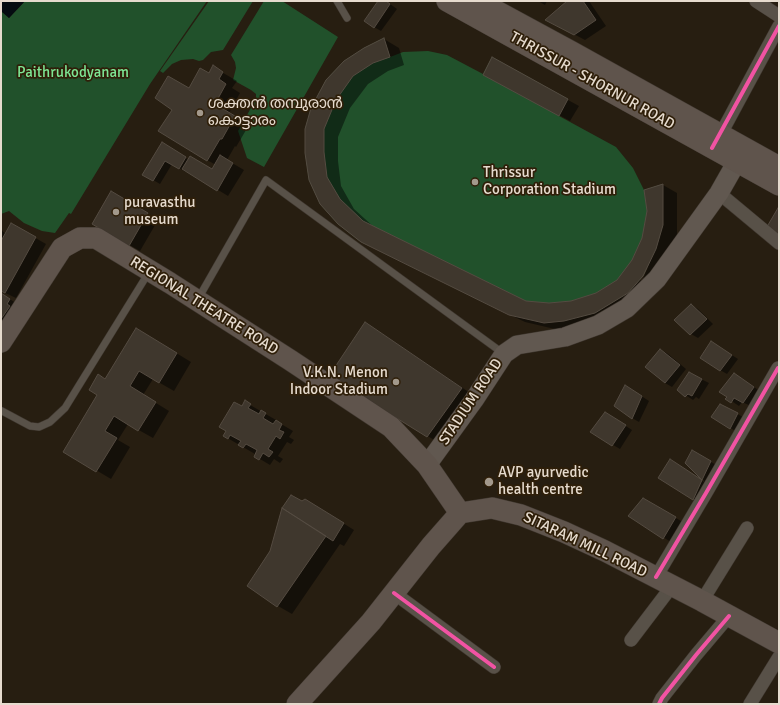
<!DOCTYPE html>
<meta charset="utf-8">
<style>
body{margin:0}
#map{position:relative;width:780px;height:705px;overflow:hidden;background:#271e11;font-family:Signika,sans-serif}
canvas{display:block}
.frame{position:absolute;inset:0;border:2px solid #e6dbce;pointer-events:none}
</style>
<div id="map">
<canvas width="780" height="705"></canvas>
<div class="frame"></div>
</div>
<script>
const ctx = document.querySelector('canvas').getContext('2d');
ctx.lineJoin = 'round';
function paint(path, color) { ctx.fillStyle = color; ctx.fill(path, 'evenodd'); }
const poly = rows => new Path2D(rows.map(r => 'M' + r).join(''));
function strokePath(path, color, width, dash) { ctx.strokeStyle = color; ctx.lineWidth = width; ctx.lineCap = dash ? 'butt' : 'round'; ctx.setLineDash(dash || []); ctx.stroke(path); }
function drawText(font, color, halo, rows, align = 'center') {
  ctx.font = font + ' Signika,"Noto Sans Malayalam",sans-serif'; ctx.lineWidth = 3.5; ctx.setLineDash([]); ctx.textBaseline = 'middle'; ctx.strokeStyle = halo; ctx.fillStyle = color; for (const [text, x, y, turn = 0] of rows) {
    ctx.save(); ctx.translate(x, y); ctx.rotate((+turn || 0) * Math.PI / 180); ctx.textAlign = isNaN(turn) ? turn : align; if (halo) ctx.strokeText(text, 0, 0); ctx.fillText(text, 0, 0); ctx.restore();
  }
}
paint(poly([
 [25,1,207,1,150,84,71,214,69,213,55,233,42,231,24,223,9,211,1,214,1,11,9,18],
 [209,1,253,1,223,50,211,52,203,60,199,61,193,59,181,60,172,64,163,73,160,71],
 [264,1,282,1,338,37,264,167,247,158,238,131,256,99,256,94,251,90,233,80,236,68,235,62,231,55],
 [384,38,390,57,403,52,428,51,447,55,483,74,492,57,568,99,559,116,616,147,633,168,644,190,663,184,663,225,656,249,643,276,628,293,595,313,564,321,361,242,338,224,320,204,309,180,305,153,305,129,311,108,326,80,344,61,364,48]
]), '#21512b');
paint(poly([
 [1,1,25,1,9,18,1,11]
]), '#050c11');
paint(poly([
 [379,1,386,1,397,9,381,31,374,27],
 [538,1,547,1,545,5],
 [568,1,589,1,606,26,585,40,557,25],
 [384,39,399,48,404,65,388,71,368,84,350,108,338,137,338,161,341,186,354,209,375,228,525,302,549,304,571,302,597,294,617,281,633,261,643,238,663,185,677,193,677,234,671,258,610,321,559,330,525,322,377,250,338,223,306,129],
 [648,267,642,281,640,280,644,271],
 [493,59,579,106,570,121,495,80],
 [213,67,237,81,232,88,240,93,229,113,249,125,236,147,235,146,227,160,244,170,228,196,187,171,186,172,172,164,160,184,143,174,162,143,189,160,213,170,216,165,207,160,189,89,209,74],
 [112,193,158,220,140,251,93,224],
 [11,224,46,244,16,298,1,291,1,230,6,234],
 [1,293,20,306,1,341],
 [691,305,698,309,713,324,698,338,691,334,676,320],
 [366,324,380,332,476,397,442,445,331,375],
 [150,337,191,362,174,391,153,379,143,395,169,411,153,438,128,424,118,440,130,447,111,479,64,451,99,394,106,380],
 [718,346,738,359,727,374,720,370],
 [661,350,668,354,686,369,672,387,665,383],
 [689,373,709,383,699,399,696,397,693,400,678,390],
 [741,378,761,392,751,406,742,402,739,406,727,398],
 [632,390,649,401,639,422,632,418],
 [245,402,276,420,276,421,293,431,289,437,294,440,291,444,287,442,278,456,283,459,280,463,274,459,270,465,255,456,256,454,255,454,224,436],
 [720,405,745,418,737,432,713,417],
 [612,417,632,430,620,449,591,432],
 [692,451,718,466,704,505,693,499,681,467,704,482,704,481,686,463],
 [644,499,686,524,674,544,630,516],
 [302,502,316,506,354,530,344,546,340,544,292,614,278,606,271,551]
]), '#0007');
const building = poly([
 [378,1,386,1,390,4,374,28,364,21,378,1],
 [567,1,583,1,596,20,574,35,545,20,567,1],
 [384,38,390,57,373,63,353,76,336,100,324,129,324,152,327,177,340,199,363,221,526,301,549,303,571,301,596,293,617,280,632,260,642,238,647,211,644,190,663,184,663,225,656,249,643,276,628,293,595,313,564,321,544,323,509,315,361,242,338,224,320,204,309,180,305,153,305,129,311,108,326,80,344,61,364,48,384,38],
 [492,57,568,99,559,116,483,75,492,57],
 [213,65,223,72,219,79,226,84,215,104,235,116,222,139,220,139,207,161,158,131,172,110,155,98,168,76,189,88,200,68,209,73,213,65],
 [162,142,186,157,179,169,165,161,153,181,142,175,162,142],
 [220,155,233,163,217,191,182,169,190,156,212,169,220,155],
 [111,191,148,213,129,246,92,224,111,191],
 [778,208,779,208,779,236,768,225,778,208],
 [11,223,36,237,5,293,1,291,1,241,11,223],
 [1,293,10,299,7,304,10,306,1,319,1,293],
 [691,304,707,319,690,335,674,320,691,304],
 [365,322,462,388,427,437,329,376,365,322],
 [136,328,177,353,159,383,139,371,130,386,156,402,138,431,114,416,105,431,117,438,96,472,63,452,97,395,89,390,98,374,105,379,136,328],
 [711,341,732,355,720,371,700,358,711,341],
 [660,349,680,365,665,383,645,367,660,349],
 [689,372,702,379,692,396,688,394,685,397,677,390,689,372],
 [734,373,754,387,743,403,734,398,731,403,725,399,727,397,719,392,734,373],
 [625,385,642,396,632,419,614,406,625,385],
 [245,400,251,404,248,408,259,414,261,410,266,413,263,418,273,424,276,420,282,424,279,430,284,432,280,439,276,436,268,449,273,452,269,457,263,453,259,460,254,457,257,450,246,444,243,448,238,445,241,441,230,435,228,439,223,436,226,431,219,427,234,402,242,406,245,400],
 [720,404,738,413,730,429,711,417,720,404],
 [605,412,626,425,612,446,590,432,605,412],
 [692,450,711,461,702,480,685,463,692,450],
 [670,459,702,480,693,500,658,478,670,459],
 [291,495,302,501,305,499,344,523,333,541,282,508,291,495],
 [643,498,676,517,663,539,628,516,643,498],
 [282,508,326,536,277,607,247,586,270,551,282,508]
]);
paint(building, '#3f372d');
strokePath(building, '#544b41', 1);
const lane = poly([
 [337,1,347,18],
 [198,299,266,180,504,354],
 [2,411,30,426,39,427,50,422,65,408,149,272]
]);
const street = poly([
 [756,1,779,16],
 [717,141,779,26],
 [719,193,779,243],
 [656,577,706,493,778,368],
 [394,593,494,667],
 [702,601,747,528],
 [631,640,672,586],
 [659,704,662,698,696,655,729,616],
 [750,704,779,657]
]);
const secondary = poly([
 [427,465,474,400,504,354,517,345,565,337,598,325,627,308,657,279,719,193,744,149]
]);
const primary = poly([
 [447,1,779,185],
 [478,1,572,52,779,167],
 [1,342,62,248,80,238,96,238,170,283,290,360,391,427,427,465,460,513],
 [297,704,371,622,431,546,460,513,492,508,521,515,564,532,605,551,702,601,779,643]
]);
strokePath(lane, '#3f372f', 8);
strokePath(street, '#3f372f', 14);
strokePath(secondary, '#3f372f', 20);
strokePath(primary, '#3f372f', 22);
strokePath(lane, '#585148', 7);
strokePath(street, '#585148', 13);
strokePath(secondary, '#615850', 19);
strokePath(primary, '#5f544c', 21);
strokePath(poly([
 [712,148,779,26],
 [656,577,706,493,778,368],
 [394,593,494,667],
 [659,704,662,698,696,655,729,616]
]), '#f153a3', 4);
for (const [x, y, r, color] of [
 [200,113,4,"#a3998c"],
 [475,182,4,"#a3998c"],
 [116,212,4,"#a3998c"],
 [396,382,4,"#a3998c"],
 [489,482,5,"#a3998c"]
]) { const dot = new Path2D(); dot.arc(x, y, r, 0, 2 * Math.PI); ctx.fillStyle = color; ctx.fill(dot); strokePath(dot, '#2f1f09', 1.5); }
drawText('15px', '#7ee694', '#2f1f09', [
 ["Paithrukodyanam",73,73]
]);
drawText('15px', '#e6dbce', '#2f1f09', [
 ["THRISSUR - SHORNUR ROAD",592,81,29],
 ["REGIONAL THEATRE ROAD",204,306,32],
 ["STADIUM ROAD",471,402,-56],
 ["SITARAM MILL ROAD",585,545,25]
]);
drawText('15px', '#e6dbce', '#2f1f09', [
 ["ശക്തൻ തമ്പുരാൻ",208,104],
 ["കൊട്ടാരം",208,121],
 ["Thrissur",483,173],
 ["Corporation Stadium",483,190],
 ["puravasthu",124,203],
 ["museum",124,220],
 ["V.K.N. Menon",388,373,"right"],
 ["Indoor Stadium",388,390,"right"],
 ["AVP ayurvedic",498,473],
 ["health centre",498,490]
], 'left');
</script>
